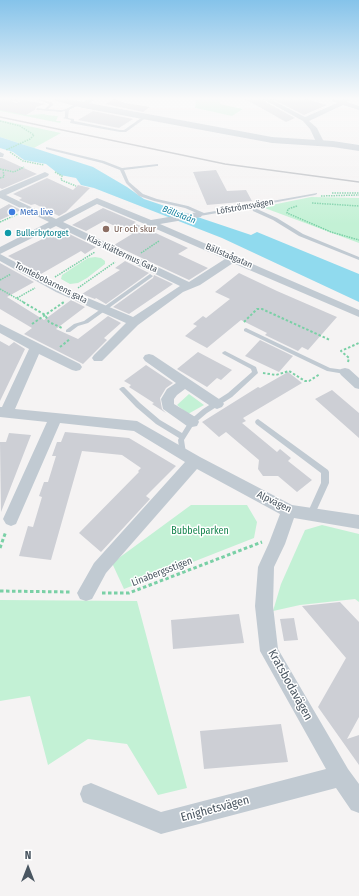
<!DOCTYPE html>
<meta charset="utf-8">
<style>
body{margin:0}
#map{position:relative;width:359px;height:896px;overflow:hidden;background:#f5f3f3;font-family:"Fira Sans Condensed",sans-serif}
canvas{display:block}
.north{position:absolute;left:8px;top:848px;width:40px;height:40px;-webkit-text-stroke:3px #fff;paint-order:stroke;rotate:0deg;font-size:11px;font-weight:700;line-height:16px;text-align:center;color:#4a5661}
.north::after{content:'';display:block;margin:auto;width:14px;height:18px;background:#4a5661;clip-path:polygon(50% 0,100% 100%,50% 72%,0 100%)}
</style>
<div id="map">
<canvas width="359" height="896"></canvas>
<div class="north">N</div>
</div>
<script>
const ctx = document.querySelector('canvas').getContext('2d');
ctx.lineJoin = 'round';
function paint(path, color) { ctx.fillStyle = color; ctx.fill(path, 'evenodd'); }
const poly = rows => new Path2D(rows.map(r => 'M' + r).join(''));
function strokePath(path, color, width, dash) { ctx.strokeStyle = color; ctx.lineWidth = width; ctx.lineCap = dash ? 'butt' : 'round'; ctx.setLineDash(dash || []); ctx.stroke(path); }
function drawText(font, color, halo, rows, align = 'center') {
  ctx.font = font + ' "Fira Sans Condensed",sans-serif'; ctx.lineWidth = 3; ctx.setLineDash([]); ctx.textBaseline = 'middle'; ctx.strokeStyle = halo; ctx.fillStyle = color; for (const [text, x, y, turn = 0] of rows) {
    ctx.save(); ctx.translate(x, y); ctx.rotate((+turn || 0) * Math.PI / 180); ctx.textAlign = isNaN(turn) ? turn : align; if (halo) ctx.strokeText(text, 0, 0); ctx.fillText(text, 0, 0); ctx.restore();
  }
}
paint(poly([
 [196,99,220,99,220,104,243,109,232,116,195,108],
 [0,103,26,115,44,114,47,115,58,116,56,121,61,121,60,123,0,111],
 [0,120,61,133,34,148,0,137],
 [311,197,359,198,359,243,262,207],
 [95,257,101,258,105,261,105,264,87,278,78,283,70,284,61,279,62,275,74,267,88,258],
 [189,394,204,405,188,414,177,405],
 [191,505,247,505,257,522,254,538,124,589,112,563],
 [322,525,359,534,359,602,355,599,300,605,273,611,281,584,305,530],
 [0,600,137,601,187,788,158,795,127,744,88,739,48,765,30,696,0,701]
]), '#c3f1d5');
paint(poly([
 [0,137,93,167,127,187,144,199,251,235,257,232,359,274,359,302,222,238,94,188,81,185,76,178,60,175,46,164,24,160,13,152,0,148]
]), '#90daee');
paint(poly([
 [0,99,10,99,15,103,20,102,18,99,45,104,36,107,35,110,26,115,0,110],
 [115,99,125,103,150,107,143,112,105,104],
 [245,99,262,99,262,100,295,118,286,122],
 [272,99,305,99,327,105,304,115],
 [93,111,133,119,119,128,78,120],
 [0,158,2,158,37,174,2,189,0,188],
 [216,170,227,191,246,190,252,201,207,205,193,172],
 [47,178,73,190,78,185,90,188,66,212,59,216,35,204,31,205,19,200,22,198,13,194],
 [9,204,21,210,0,220,0,209],
 [103,208,136,222,134,223,188,248,178,254,208,268,189,280,114,245,132,234,104,221,86,231,72,225],
 [61,230,96,247,85,254,81,251,41,274,8,256],
 [125,261,149,273,106,304,96,298,95,299,82,294,120,270,115,268],
 [0,263,34,282,7,297,44,320,71,300,85,307,56,329,78,339,108,316,121,323,104,338,107,340,83,364,24,334,32,328,0,309],
 [239,273,277,291,337,317,308,350,302,347,298,351,265,335,267,333,241,320,207,348,185,336,197,326,193,324,203,316,206,318,230,299,215,292],
 [154,275,173,284,129,314,113,307,153,278],
 [260,340,293,356,279,372,245,356],
 [0,341,9,346,14,342,25,349,0,401],
 [198,352,232,370,221,380,217,378,207,387,177,369],
 [146,365,173,383,166,388,160,398,162,409,166,413,152,404,154,403,129,387,131,385,124,381],
 [288,372,302,383,243,418,246,421,242,423,277,452,280,449,291,458,288,461,312,480,297,492,278,476,263,476,258,469,259,460,226,432,219,437,202,422,258,387,260,388],
 [332,390,359,413,359,438,315,399],
 [65,432,129,438,176,466,146,496,150,499,101,552,79,533,139,472,138,471,141,468,122,455,82,451,51,560,19,556,28,526,33,527,42,497,39,496,44,482,48,482,56,456,52,456,57,442,61,442],
 [9,433,31,435,1,512,0,442,6,442],
 [340,602,359,622,359,717,347,739,359,735,359,765,318,707,346,658,302,606],
 [239,614,244,643,173,649,171,620],
 [294,618,298,640,284,641,280,619],
 [281,724,288,762,204,769,200,731]
]), '#cdcfd5');
strokePath(poly([
 [0,121,20,126,34,135,30,139,6,150],
 [10,152,23,161,44,165],
 [0,169,14,172,24,167],
 [55,172,62,176,61,180,76,186],
 [0,178,4,177,3,170],
 [332,193,359,193],
 [321,196,359,195],
 [312,203,359,206],
 [297,206,288,209,287,213,331,232,359,240],
 [0,222,18,214],
 [141,253,159,241],
 [55,277,95,252],
 [0,280,11,274],
 [78,288,115,262],
 [0,289,25,303],
 [17,298,35,288],
 [62,303,64,302]
]), '#7ad0a6', 1.5, [1.5, 1]);
strokePath(poly([
 [23,302,45,315,49,322,62,328],
 [244,322,257,309,262,309,330,340],
 [32,324,64,302],
 [60,347,70,339],
 [348,362,349,358,341,351,359,343],
 [263,373,276,375,289,371,305,381,309,381,320,374]
]), '#7ad0a6', 2, [2.5, 2]);
strokePath(poly([
 [0,548,6,531],
 [0,591,71,592],
 [102,593,129,593,262,542]
]), '#7ad0a6', 3, [3.5, 2.5]);
paint(poly([
 [11,99,15,99,19,101,16,102,11,99],
 [39,99,52,102,53,105,48,109,61,110,66,109,77,103,79,103,79,105,69,110,68,118,74,119,74,121,120,130,124,130,144,116,147,117,126,132,120,132,70,123,71,120,63,118,65,117,65,111,61,112,36,110,37,108,45,109,49,105,49,104,39,100,39,99],
 [46,147,104,161,122,168,158,164,158,166,157,166,124,170,129,182,143,194,157,199,188,206,204,213,317,193,317,194,315,195,256,206,257,209,277,218,303,234,359,257,359,260,299,236,273,220,253,211,252,207,200,216,198,215,199,214,185,208,154,201,139,196,126,183,120,170,102,163,46,149,46,147],
 [150,274,153,276,152,277,88,323,78,326,70,332,66,332,66,330,74,324,84,321,150,274],
 [246,328,330,368,345,370,348,372,345,374,327,371,244,331,244,329,246,328],
 [225,351,256,367,258,373,232,397,207,413,194,424,184,440,186,453,184,455,180,455,178,440,179,438,156,424,136,407,119,389,122,387,124,387,140,403,160,420,182,433,190,420,203,409,228,393,252,372,251,369,223,354,222,353,223,352,225,351],
 [258,419,328,470,329,472,329,483,314,516,311,517,308,516,307,514,321,483,321,473,256,424,255,422,256,420,258,419]
]), '#c1cad2');
paint(poly([
 [88,99,94,99,94,100,85,106,81,106,81,104,88,99],
 [263,99,270,99,305,117,337,103,332,101,332,99,341,100,344,99,350,99,347,102,359,106,359,110,343,105,309,121,317,128,325,144,321,146,318,146,310,129,303,121,263,99],
 [0,152,4,154,3,157,0,157,0,152],
 [45,172,49,174,48,176,6,195,56,219,97,198,151,220,198,212,201,213,202,215,201,217,160,224,359,310,359,317,233,263,200,285,183,292,138,325,102,361,94,361,92,358,94,355,126,323,56,292,0,261,0,254,64,288,133,317,180,286,56,226,0,254,0,247,49,222,0,198,0,191,45,172],
 [97,204,147,225,225,259,189,282,63,222,97,204],
 [0,324,80,364,82,367,80,370,76,371,72,370,39,354,15,409,137,421,200,457,292,505,359,515,359,529,294,518,285,544,274,567,273,606,278,649,348,769,359,784,359,813,351,810,336,788,161,834,83,802,80,794,83,786,91,783,161,812,326,769,260,651,255,606,258,567,269,543,280,514,197,469,106,573,92,599,86,601,80,599,77,593,94,563,185,462,134,431,60,423,16,524,11,526,6,524,3,519,47,422,0,417,0,407,2,407,29,349,0,333,0,324],
 [149,354,153,355,222,401,224,404,222,407,217,409,212,407,185,389,177,395,174,399,174,404,197,418,199,422,197,426,192,427,187,426,163,409,161,399,167,389,176,383,145,361,143,358,145,355,149,354],
 [345,368,349,369,359,378,359,389,355,388,341,375,339,372,341,369,345,368]
]), '#c1cad2');
paint(poly([
 [55,99,67,99,272,137,333,141,359,145,359,151,333,147,272,143,83,108,56,101,55,99]
]), '#c1cad2');
strokePath(poly([
 [0,117,225,164,359,182]
]), '#b5b8bd', 1.5);
const sky = ctx.createLinearGradient(0, 0, 0, 224);
sky.addColorStop(0, '#85c3ea');
sky.addColorStop(0.44, '#fafafa');
sky.addColorStop(1, '#fafafa00');
ctx.fillStyle = sky;
ctx.fillRect(0, 0, 359, 224);
for (const [x, y, r, color] of [
 [12,212,4,"#3f7fe0"],
 [106,229,4,"#8d6e63"],
 [8,233,4,"#0f9aa8"]
]) { const dot = new Path2D(); dot.arc(x, y, r, 0, 2 * Math.PI); ctx.fillStyle = color; ctx.fill(dot); strokePath(dot, '#fff', 1.5); }
drawText('9px', '#4a5661', '#fff', [
 ["Löfströmsvägen",245,207,-10],
 ["Klas Klättermus Gata",122,254,25],
 ["Bällstaågatan",229,256,23],
 ["Tomtebobarnens gata",51,283,27]
]);
drawText('9px', '#366cbe', '#fff', [
 ["Meta live",20,212]
], 'left');
drawText('italic 9px', '#0c7c9b', '#fff', [
 ["Bällstaån",179,215,21]
]);
drawText('9px', '#785e54', '#fff', [
 ["Ur och skur",114,229]
], 'left');
drawText('9px', '#0d838f', '#fff', [
 ["Bullerbytorget",16,233]
], 'left');
drawText('10px', '#4a5661', '#fff', [
 ["Alpvägen",274,502,26],
 ["Linabergsstigen",162,572,-21]
]);
drawText('10px', '#17864f', '#fff', [
 ["Bubbelparken",200,531]
]);
drawText('12px', '#4a5661', '#fff', [
 ["Kratsbodavägen",290,685,61],
 ["Enighetsvägen",215,809,-15]
]);
</script>
